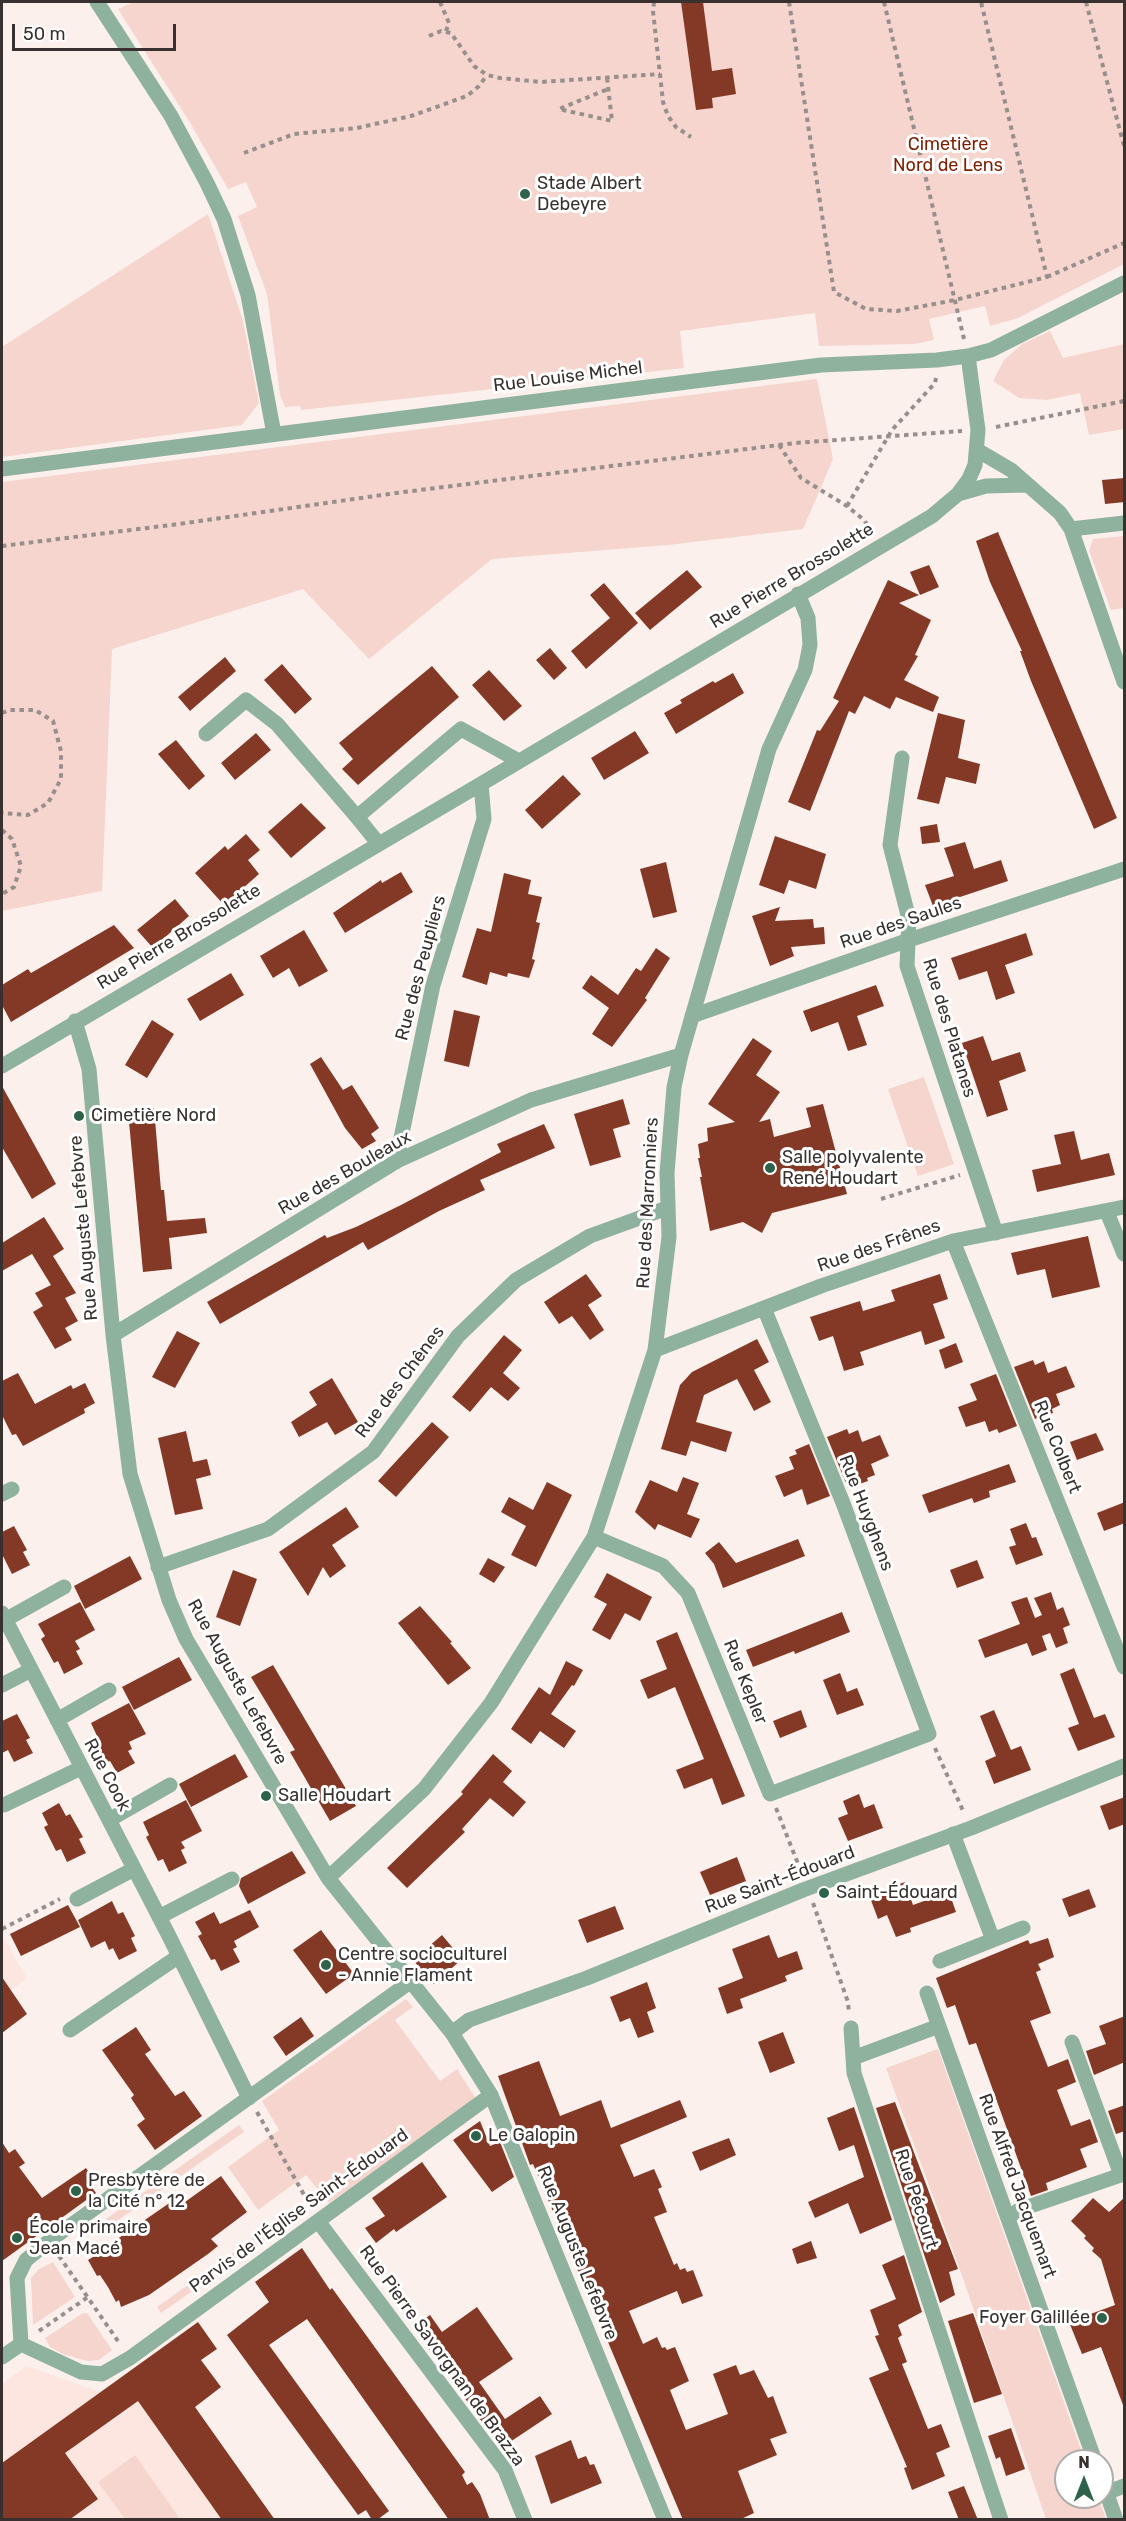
<!DOCTYPE html>
<meta charset="utf-8">
<style>
body{margin:0}
#map{position:relative;width:1126px;height:2521px;overflow:hidden;background:#fcf0ed;font-family:Rubik,sans-serif}
canvas{display:block}
.frame{position:absolute;inset:0;border:3px solid #38312f;pointer-events:none}
.north{position:absolute;left:1054px;top:2449px;width:60px;height:60px;box-sizing:border-box;background:#fff;border:2px solid #afadac;border-radius:50%;rotate:0deg;font-size:16px;font-weight:700;line-height:24px;text-align:center;color:#38312f}
.north::after{content:'';display:block;margin:auto;width:21px;height:27px;background:#2f6349;clip-path:polygon(50% 0,100% 100%,50% 72%,0 100%)}
.scale{position:absolute;left:12px;top:24px;width:164px;height:27px;box-sizing:border-box;border:3px solid #38312f;border-top:0;padding-left:8px;font-size:18px;line-height:21px;white-space:nowrap;color:#38312f;-webkit-text-stroke:4px #fff;paint-order:stroke}
</style>
<div id="map">
<canvas width="1126" height="2521"></canvas>
<div class="frame"></div>
<div class="north">N</div>
<div class="scale">50 m</div>
</div>
<script>
const ctx = document.querySelector('canvas').getContext('2d');
ctx.lineJoin = 'round';
function paint(path, color) { ctx.fillStyle = color; ctx.fill(path, 'evenodd'); }
const poly = rows => new Path2D(rows.map(r => 'M' + r).join(''));
function strokePath(path, color, width, dash) { ctx.strokeStyle = color; ctx.lineWidth = width; ctx.lineCap = dash ? 'butt' : 'round'; ctx.setLineDash(dash || []); ctx.stroke(path); }
function drawText(font, color, halo, rows, align = 'center') {
  ctx.font = font + ' Rubik,sans-serif'; ctx.lineWidth = 6; ctx.setLineDash([]); ctx.textBaseline = 'middle'; ctx.strokeStyle = halo; ctx.fillStyle = color; for (const [text, x, y, turn = 0] of rows) {
    ctx.save(); ctx.translate(x, y); ctx.rotate((+turn || 0) * Math.PI / 180); ctx.textAlign = isNaN(turn) ? turn : align; if (halo) ctx.strokeText(text, 0, 0); ctx.fillText(text, 0, 0); ctx.restore();
  }
}
paint(poly([
 [4,1939,27,1978,2,1997,2,1940],
 [155,2353,275,2519,2,2519,2,2384,26,2366,104,2393]
]), '#fde6e0');
paint(poly([
 [133,2,1124,2,1124,264,1018,318,990,326,985,306,929,319,934,340,914,344,819,346,815,313,680,331,684,368,301,410,300,406,285,407,280,395,267,294,238,216,257,207,246,182,228,189,189,121,118,9],
 [208,214,243,321,259,403,242,425,2,457,2,347],
 [1050,331,1063,358,1124,344,1124,429,1089,435,1080,393,1047,400,1019,398,993,381,1004,360,1022,344],
 [817,379,833,459,803,529,668,545,492,559,369,659,303,589,112,649,102,891,2,911,2,482],
 [1124,536,1124,608,1111,610,1089,551,1093,539],
 [924,1077,954,1164,918,1176,888,1089],
 [406,1999,413,2007,395,2020,440,2081,457,2069,476,2099,329,2203,306,2175,258,2210,228,2167,279,2130,262,2101],
 [938,2049,1085,2461,1066,2461,1066,2497,1098,2497,1106,2519,1046,2519,960,2270,886,2068],
 [239,2125,244,2132,111,2225,106,2219],
 [290,2212,294,2220,161,2313,157,2307],
 [53,2262,75,2297,33,2325,31,2278,38,2270],
 [83,2313,87,2313,112,2350,99,2360,88,2361,65,2355,50,2347,45,2338],
 [135,2455,180,2519,125,2519,98,2482]
]), '#f5d5cd');
paint(poly([
 [681,2,703,2,712,71,732,68,736,94,712,98,713,108,696,110],
 [1125,478,1125,502,1105,504,1102,480],
 [998,532,1117,818,1094,829,1031,681,1020,651,1022,651,990,582,976,541],
 [929,565,939,587,920,595,910,572],
 [687,570,702,587,650,630,635,613],
 [888,580,919,595,899,603,931,620,915,655,918,656,904,680,939,697,933,712,896,697,890,709,864,696,855,714,849,711,810,811,788,802,817,730,820,731,839,701,833,698],
 [604,583,638,623,586,669,571,651,610,618,590,595],
 [550,648,567,668,554,680,536,660],
 [225,657,236,671,190,711,178,697],
 [282,664,312,699,295,714,264,680],
 [432,666,459,697,358,785,342,769,353,759,339,743],
 [489,670,522,706,504,721,472,685],
 [733,673,744,693,676,734,664,713,682,703,680,700,713,681,715,683],
 [938,713,965,720,958,758,980,764,976,784,946,777,939,804,917,799],
 [635,731,649,753,604,780,591,758],
 [256,733,271,750,235,780,221,763],
 [176,740,205,776,189,790,158,754],
 [563,775,581,794,542,829,525,810],
 [301,803,326,828,291,858,268,832],
 [937,824,940,842,922,844,920,827],
 [246,834,260,850,248,860,259,874,224,905,195,873,225,846,228,850],
 [775,836,826,854,816,889,789,880,784,894,759,885],
 [965,842,974,869,1001,860,1008,881,933,906,925,885,954,876,944,848],
 [666,862,677,912,653,918,640,869],
 [401,872,413,892,345,933,333,913,381,880,382,883],
 [504,873,531,880,528,894,542,897,536,922,540,923,532,959,535,960,529,978,508,973,507,977,490,972,487,985,462,977,477,928,491,932],
 [175,899,189,916,153,948,137,930],
 [780,907,775,921,813,919,814,928,824,927,825,944,791,947,794,956,770,966,752,916],
 [114,925,134,948,11,1022,2,1005,2,985,28,969,31,973],
 [304,930,328,971,299,987,289,968,273,978,260,956],
 [1026,933,1033,955,1005,965,1015,993,996,1000,987,971,959,980,951,958],
 [656,948,670,958,645,998,647,1000,612,1047,592,1034,609,1008,582,988,591,975,618,995,636,968,641,971],
 [231,973,244,995,200,1021,187,999],
 [876,985,884,1006,857,1016,867,1045,848,1051,838,1022,811,1032,803,1011],
 [454,1010,480,1016,469,1067,444,1061],
 [152,1020,174,1034,147,1078,125,1065],
 [983,1036,992,1061,1020,1052,1026,1071,999,1081,1008,1110,987,1117,962,1043],
 [753,1038,772,1051,756,1075,780,1092,759,1122,770,1119,774,1137,811,1127,806,1108,823,1104,847,1194,772,1213,762,1233,743,1222,710,1231,700,1177,702,1177,698,1158,700,1158,698,1144,708,1141,707,1128,735,1122,708,1104],
 [321,1057,343,1090,352,1085,379,1128,371,1134,376,1141,362,1149,345,1128,310,1064],
 [2,1086,56,1184,32,1199,2,1147],
 [623,1099,630,1124,613,1129,621,1157,590,1166,574,1114],
 [154,1108,161,1190,164,1190,167,1221,205,1218,207,1233,169,1238,172,1269,143,1272,128,1111],
 [544,1124,555,1148,480,1180,485,1190,439,1211,368,1250,363,1242,220,1324,207,1302,325,1235,327,1238,356,1227,401,1205,501,1152,497,1144],
 [1074,1131,1081,1160,1109,1153,1115,1175,1037,1192,1032,1170,1061,1164,1054,1135],
 [44,1217,64,1249,53,1256,76,1293,65,1298,78,1321,65,1328,72,1340,55,1349,33,1312,43,1306,35,1293,51,1285,32,1254,2,1271,2,1243],
 [1088,1236,1100,1287,1052,1298,1045,1269,1017,1275,1011,1253],
 [586,1274,602,1296,588,1305,604,1330,590,1340,572,1316,559,1324,544,1302],
 [940,1274,948,1299,933,1304,945,1338,925,1345,921,1331,860,1352,864,1365,844,1371,833,1336,819,1341,810,1317,860,1301,863,1311,895,1301,891,1290],
 [177,1331,200,1343,175,1388,152,1377],
 [504,1335,522,1350,503,1373,520,1388,508,1401,491,1387,470,1412,452,1397],
 [757,1339,769,1362,754,1370,771,1402,754,1411,737,1379,704,1395,696,1422,732,1432,726,1452,691,1441,686,1456,661,1449,680,1385,692,1372],
 [956,1343,963,1362,945,1369,939,1350],
 [1033,1360,1035,1365,1044,1361,1048,1373,1066,1366,1075,1387,1056,1394,1060,1405,1052,1409,1053,1413,1035,1419,1014,1367],
 [18,1373,35,1404,71,1385,73,1389,85,1383,95,1403,84,1409,85,1413,23,1446,16,1434,12,1435,2,1415,2,1381],
 [996,1374,1017,1426,999,1433,997,1429,989,1432,985,1421,966,1427,958,1407,977,1400,970,1384],
 [332,1378,358,1422,335,1435,327,1422,299,1437,291,1422,317,1405,309,1392],
 [432,1422,449,1437,396,1497,378,1481],
 [847,1429,849,1434,858,1430,862,1442,880,1435,889,1456,871,1464,875,1475,867,1478,868,1481,848,1488,827,1437],
 [186,1431,193,1462,207,1459,211,1475,196,1479,203,1509,175,1515,158,1438],
 [1096,1433,1104,1450,1077,1460,1070,1442],
 [809,1444,830,1496,807,1505,802,1489,784,1497,775,1476,794,1469,789,1457,797,1454,795,1450],
 [1009,1464,1016,1482,989,1491,990,1497,974,1503,972,1498,929,1513,922,1495],
 [683,1477,699,1483,687,1514,700,1519,691,1538,658,1524,655,1530,635,1512,650,1480,677,1492],
 [547,1482,572,1495,536,1567,511,1555,526,1526,501,1512,509,1497,533,1510],
 [1125,1502,1125,1523,1104,1531,1097,1513],
 [346,1507,359,1527,332,1545,346,1566,330,1578,323,1567,308,1596,279,1552],
 [1026,1523,1032,1538,1036,1537,1043,1555,1016,1565,1009,1547,1016,1545,1010,1529],
 [14,1526,27,1550,23,1552,30,1565,12,1574,2,1554,2,1532],
 [798,1539,805,1556,723,1588,714,1564,705,1553,719,1542,736,1563],
 [130,1556,142,1579,85,1609,74,1586],
 [488,1558,505,1567,494,1583,479,1574],
 [977,1560,984,1578,957,1588,950,1570],
 [233,1570,257,1579,240,1626,216,1617],
 [607,1573,652,1597,640,1621,625,1613,610,1640,592,1630,607,1604,594,1597],
 [1051,1592,1057,1610,1063,1607,1070,1625,1063,1628,1068,1643,1056,1648,1050,1633,1042,1636,1047,1650,1032,1656,1027,1643,985,1658,978,1640,1020,1624,1011,1602,1027,1597,1035,1618,1042,1615,1034,1598],
 [80,1602,95,1630,75,1641,80,1649,76,1651,83,1664,64,1674,58,1661,54,1663,41,1639,45,1636,38,1624],
 [420,1606,452,1642,450,1643,471,1668,448,1685,398,1623],
 [842,1612,850,1632,795,1654,794,1651,753,1667,746,1650],
 [677,1632,745,1796,722,1805,712,1778,684,1789,680,1779,676,1770,704,1759,675,1687,648,1699,640,1680,667,1669,656,1641],
 [179,1657,192,1680,134,1710,122,1687],
 [566,1661,583,1670,574,1686,572,1685,551,1714,576,1731,564,1748,540,1731,531,1744,511,1729,539,1687,550,1695],
 [273,1665,356,1806,330,1821,290,1752,295,1750,251,1677],
 [1074,1668,1094,1718,1105,1714,1115,1737,1078,1751,1068,1728,1079,1724,1060,1674],
 [840,1673,847,1692,857,1688,864,1705,837,1715,823,1680],
 [129,1703,146,1734,129,1742,132,1749,128,1751,135,1763,117,1773,110,1761,106,1762,93,1738,97,1736,91,1723],
 [801,1710,807,1727,780,1738,773,1721],
 [994,1710,1011,1750,1021,1746,1031,1770,994,1784,985,1761,996,1756,980,1716],
 [17,1714,30,1738,26,1740,33,1753,14,1762,8,1750,2,1753,2,1721],
 [235,1754,248,1777,191,1807,179,1784],
 [493,1754,512,1771,503,1782,526,1802,513,1817,490,1798,462,1829,465,1832,407,1888,387,1868,463,1794,461,1792],
 [859,1794,864,1808,874,1804,883,1828,848,1841,838,1818,848,1814,843,1801],
 [1125,1797,1125,1824,1109,1830,1100,1806],
 [186,1800,202,1831,181,1842,185,1848,181,1850,187,1863,169,1872,163,1859,158,1861,146,1837,149,1835,143,1822],
 [59,1803,66,1816,70,1814,83,1837,79,1839,86,1853,67,1862,61,1849,56,1851,44,1827,48,1825,42,1813],
 [292,1851,306,1873,248,1904,239,1886,241,1878],
 [737,1857,746,1881,710,1895,700,1872],
 [905,1882,913,1905,949,1892,956,1912,910,1928,911,1932,896,1937,887,1915,878,1919,869,1895],
 [1089,1889,1096,1907,1069,1917,1062,1899],
 [112,1901,118,1914,123,1912,135,1936,131,1938,137,1951,119,1960,113,1948,109,1950,105,1941,91,1948,78,1920],
 [68,1905,80,1927,21,1956,10,1934],
 [615,1906,624,1929,587,1943,578,1920],
 [250,1910,259,1927,234,1941,237,1947,233,1949,240,1962,221,1971,215,1959,211,1960,198,1936,202,1934,195,1922,214,1912,220,1924],
 [321,1930,354,1974,326,1994,293,1950],
 [442,1935,462,1959,434,1984,413,1960],
 [769,1935,778,1958,797,1951,803,1969,785,1976,787,1981,740,1999,743,2008,727,2014,718,1988,743,1978,732,1949],
 [1048,1938,1054,1957,1038,1964,1041,1970,1036,1972,1051,2013,1030,2021,1048,2067,1068,2059,1076,2082,1057,2090,1071,2126,1090,2119,1098,2142,1080,2149,1087,2167,1046,2183,1048,2190,1031,2196,976,2043,969,2045,955,2005,947,2008,936,1978,1028,1940,1030,1944],
 [2,1977,27,2014,2,2033],
 [647,1982,656,2008,647,2012,654,2032,638,2038,630,2018,620,2022,610,1997],
 [1125,2016,1125,2062,1094,2075,1086,2051,1106,2044,1099,2026],
 [301,2017,314,2036,286,2056,273,2037],
 [136,2027,151,2050,145,2054,175,2096,184,2091,202,2116,155,2150,137,2125,145,2119,131,2098,134,2095,102,2050],
 [783,2032,795,2063,770,2073,758,2042],
 [539,2061,560,2116,601,2100,611,2128,680,2100,687,2117,620,2145,634,2177,654,2169,662,2187,658,2189,667,2212,654,2217,674,2265,677,2263,680,2270,685,2268,687,2272,693,2270,703,2296,682,2304,677,2291,629,2311,643,2344,657,2337,662,2348,665,2347,667,2350,675,2347,689,2381,670,2390,686,2430,728,2414,713,2374,736,2365,740,2375,754,2370,768,2398,773,2396,787,2433,770,2439,777,2455,738,2471,754,2513,739,2520,683,2520,533,2164,530,2165,498,2076],
 [895,2102,958,2269,949,2272,955,2295,940,2303,876,2108],
 [1125,2105,1125,2131,1116,2134,1108,2111],
 [854,2107,892,2220,860,2234,848,2203,815,2218,808,2202,864,2177,854,2145,839,2151,827,2118],
 [480,2121,490,2146,500,2142,514,2177,492,2192,453,2140],
 [729,2138,736,2155,700,2171,692,2152],
 [2,2142,9,2153,15,2149,25,2163,19,2167,42,2198,86,2168,96,2182,91,2186,96,2193,2,2261],
 [422,2162,447,2197,396,2232,394,2229,376,2243,365,2228,385,2216,372,2198],
 [221,2176,247,2212,211,2239,218,2246,208,2254,149,2295,121,2307,119,2300,116,2302,108,2287,100,2275,97,2276,88,2260,114,2244,113,2242,181,2195,185,2202],
 [1125,2197,1125,2405,1123,2405,1101,2347,1082,2354,1069,2322,1115,2305,1101,2259,1092,2251,1094,2248,1084,2238,1086,2236,1071,2221,1093,2198,1109,2212],
 [811,2241,817,2258,797,2264,792,2249],
 [302,2248,330,2290,332,2288,465,2472,462,2475,467,2485,472,2482,480,2494,490,2520,449,2520,307,2319,269,2345,389,2511,377,2520,372,2520,366,2510,358,2515,227,2335,269,2302,255,2282],
 [904,2255,922,2312,898,2325,902,2335,898,2338,907,2362,902,2364,928,2429,941,2424,950,2447,936,2453,945,2476,912,2490,904,2468,907,2467,869,2378,889,2370,875,2336,879,2335,870,2310,896,2299,882,2265],
 [477,2307,513,2359,479,2382,505,2419,540,2396,552,2414,501,2448,413,2327,430,2315,442,2332],
 [973,2313,1002,2394,974,2403,948,2321],
 [198,2322,217,2349,201,2360,221,2387,195,2407,275,2520,222,2520,138,2401,65,2453,98,2499,69,2520,2,2520,2,2463],
 [1011,2428,1025,2469,1006,2476,1000,2457,996,2459,988,2436],
 [571,2440,578,2459,586,2456,590,2465,594,2464,602,2483,551,2504,535,2456],
 [964,2486,978,2520,959,2520,948,2492]
]), '#833926');
strokePath(poly([
 [440,2,449,23,446,31],
 [654,2,653,11,663,102,668,116,676,127,691,137],
 [789,2,834,292,866,309,897,311,955,300,1047,277,981,2],
 [884,2,964,339],
 [1086,2,1124,146],
 [429,36,441,31,451,33,474,66,487,75,500,78,541,82,660,74],
 [607,78,612,121,559,109,608,89],
 [244,153,294,134,357,128,411,116,467,96,479,86,487,75],
 [1047,277,1124,243],
 [996,427,1124,401],
 [779,445,801,478,847,506,864,520,871,531],
 [847,506,892,430,935,383,936,378],
 [2,546,179,524,396,493,795,443,962,431],
 [2,713,10,710,35,710,53,721,61,751,61,779,48,803,28,815,2,813],
 [2,830,12,839,21,866,14,887,2,894],
 [881,1199,960,1175],
 [935,1748,964,1813],
 [776,1808,802,1874],
 [813,1903,848,2002,849,2013],
 [2,1929,60,1899],
 [257,2112,311,2207],
 [59,2256,120,2344],
 [39,2331,88,2297]
]), '#988f8c', 4, [4.5, 4.5]);
strokePath(poly([
 [97,2,171,116,207,183,224,219,248,295,274,434],
 [977,450,1011,470,1060,513,1071,529,1124,682],
 [2,469,821,365,937,360,968,356,991,350,1124,283],
 [958,494,986,486,1027,485],
 [1071,529,1124,523],
 [206,734,246,700,277,724,357,817],
 [902,758,890,845,909,919,907,966,996,1233],
 [378,843,357,817,461,729,519,761],
 [692,1016,906,941,1124,869],
 [75,1021,89,1069,113,1335,130,1474,169,1600,186,1639,328,1878,452,2033,491,2095,665,2520],
 [2,1066,481,784,932,516,958,494,969,479,975,465,978,430,968,356],
 [396,1162,433,985,484,819,481,784],
 [1107,1212,1124,1254],
 [953,1241,1124,1667],
 [113,1335,397,1161,531,1100,681,1055],
 [655,1350,821,1286,953,1241,1124,1207],
 [2,1494,12,1489],
 [594,1537,663,1566,688,1593,770,1794,929,1734,843,1503,764,1308],
 [158,1567,268,1529,373,1452,458,1336,516,1280,590,1236,667,1208],
 [2,1613,168,1934,249,2098],
 [5,1620,64,1587],
 [2,1685,31,1670],
 [57,1720,109,1690],
 [4,1805,81,1768],
 [109,1820,170,1785],
 [953,1834,993,1940],
 [328,1878,424,1789,491,1703,594,1537,655,1350,669,1237,667,1173,674,1087,681,1055,769,749,805,670,810,645,808,618,798,594],
 [77,1899,134,1869],
 [159,1917,232,1879],
 [940,1961,1023,1928],
 [927,1993,1095,2461],
 [851,2028,854,2073,1001,2520],
 [70,2030,179,1956],
 [452,2033,469,2020,587,1978,803,1890,971,1828,1124,1766],
 [853,2058,939,2026],
 [1008,2218,1019,2210,1121,2175,1072,2042],
 [318,2221,505,2470,525,2520],
 [21,2344,81,2372,102,2374,130,2358,491,2095],
 [21,2344,17,2278,26,2260,49,2241,410,1982],
 [2,2357,21,2344],
 [1102,2480,1116,2520],
 [1106,2493,1124,2486]
]), '#8fb29e', 15);
for (const [x, y, r, color] of [
 [525,194,6,"#2f6349"],
 [79,1116,6,"#2f6349"],
 [770,1168,6,"#2f6349"],
 [266,1796,6,"#2f6349"],
 [824,1893,6,"#2f6349"],
 [326,1965,6,"#2f6349"],
 [476,2136,6,"#2f6349"],
 [76,2191,6,"#2f6349"],
 [17,2238,6,"#2f6349"],
 [1102,2318,6,"#2f6349"]
]) { const dot = new Path2D(); dot.arc(x, y, r, 0, 2 * Math.PI); ctx.fillStyle = color; ctx.fill(dot); strokePath(dot, '#fff', 2); }
drawText('18px', '#7f1d00', '#fff', [
 ["Cimetière",948,145],
 ["Nord de Lens",948,166]
]);
drawText('18px', '#38312f', '#fff', [
 ["Stade Albert",537,184],
 ["Debeyre",537,205],
 ["Cimetière Nord",91,1116],
 ["Salle polyvalente",782,1158],
 ["René Houdart",782,1179],
 ["Salle Houdart",278,1796],
 ["Saint-Édouard",836,1893],
 ["Centre socioculturel",338,1955],
 ["- Annie Flament",338,1976],
 ["Le Galopin",488,2136],
 ["Presbytère de",88,2181],
 ["la Cité n° 12",88,2202],
 ["École primaire",29,2228],
 ["Jean Macé",29,2249],
 ["Foyer Galillée",1090,2318,"right"]
], 'left');
drawText('18px', '#38312f', '#fff', [
 ["Rue Louise Michel",568,377,-7],
 ["Rue Pierre Brossolette",792,576,-31],
 ["Rue des Saules",901,923,-19],
 ["Rue Pierre Brossolette",179,937,-31],
 ["Rue des Peupliers",421,968,-75],
 ["Rue des Platanes",949,1028,73],
 ["Rue des Bouleaux",345,1173,-30],
 ["Rue des Marronniers",648,1203,-87],
 ["Rue Auguste Lefebvre",84,1228,-95],
 ["Rue des Frênes",879,1246,-19],
 ["Rue des Chênes",400,1382,-53],
 ["Rue Colbert",1057,1447,68],
 ["Rue Huyghens",866,1513,69],
 ["Rue Auguste Lefebvre",237,1682,61],
 ["Rue Kepler",745,1682,68],
 ["Rue Cook",107,1775,62],
 ["Rue Saint-Édouard",780,1880,-21],
 ["Rue Alfred Jacquemart",1017,2186,70],
 ["Rue Pécourt",916,2199,72],
 ["Parvis de l'Église Saint-Édouard",299,2211,-36],
 ["Rue Auguste Lefebvre",577,2253,68],
 ["Rue Pierre Savorgnan de Brazza",442,2356,54]
]);
</script>
